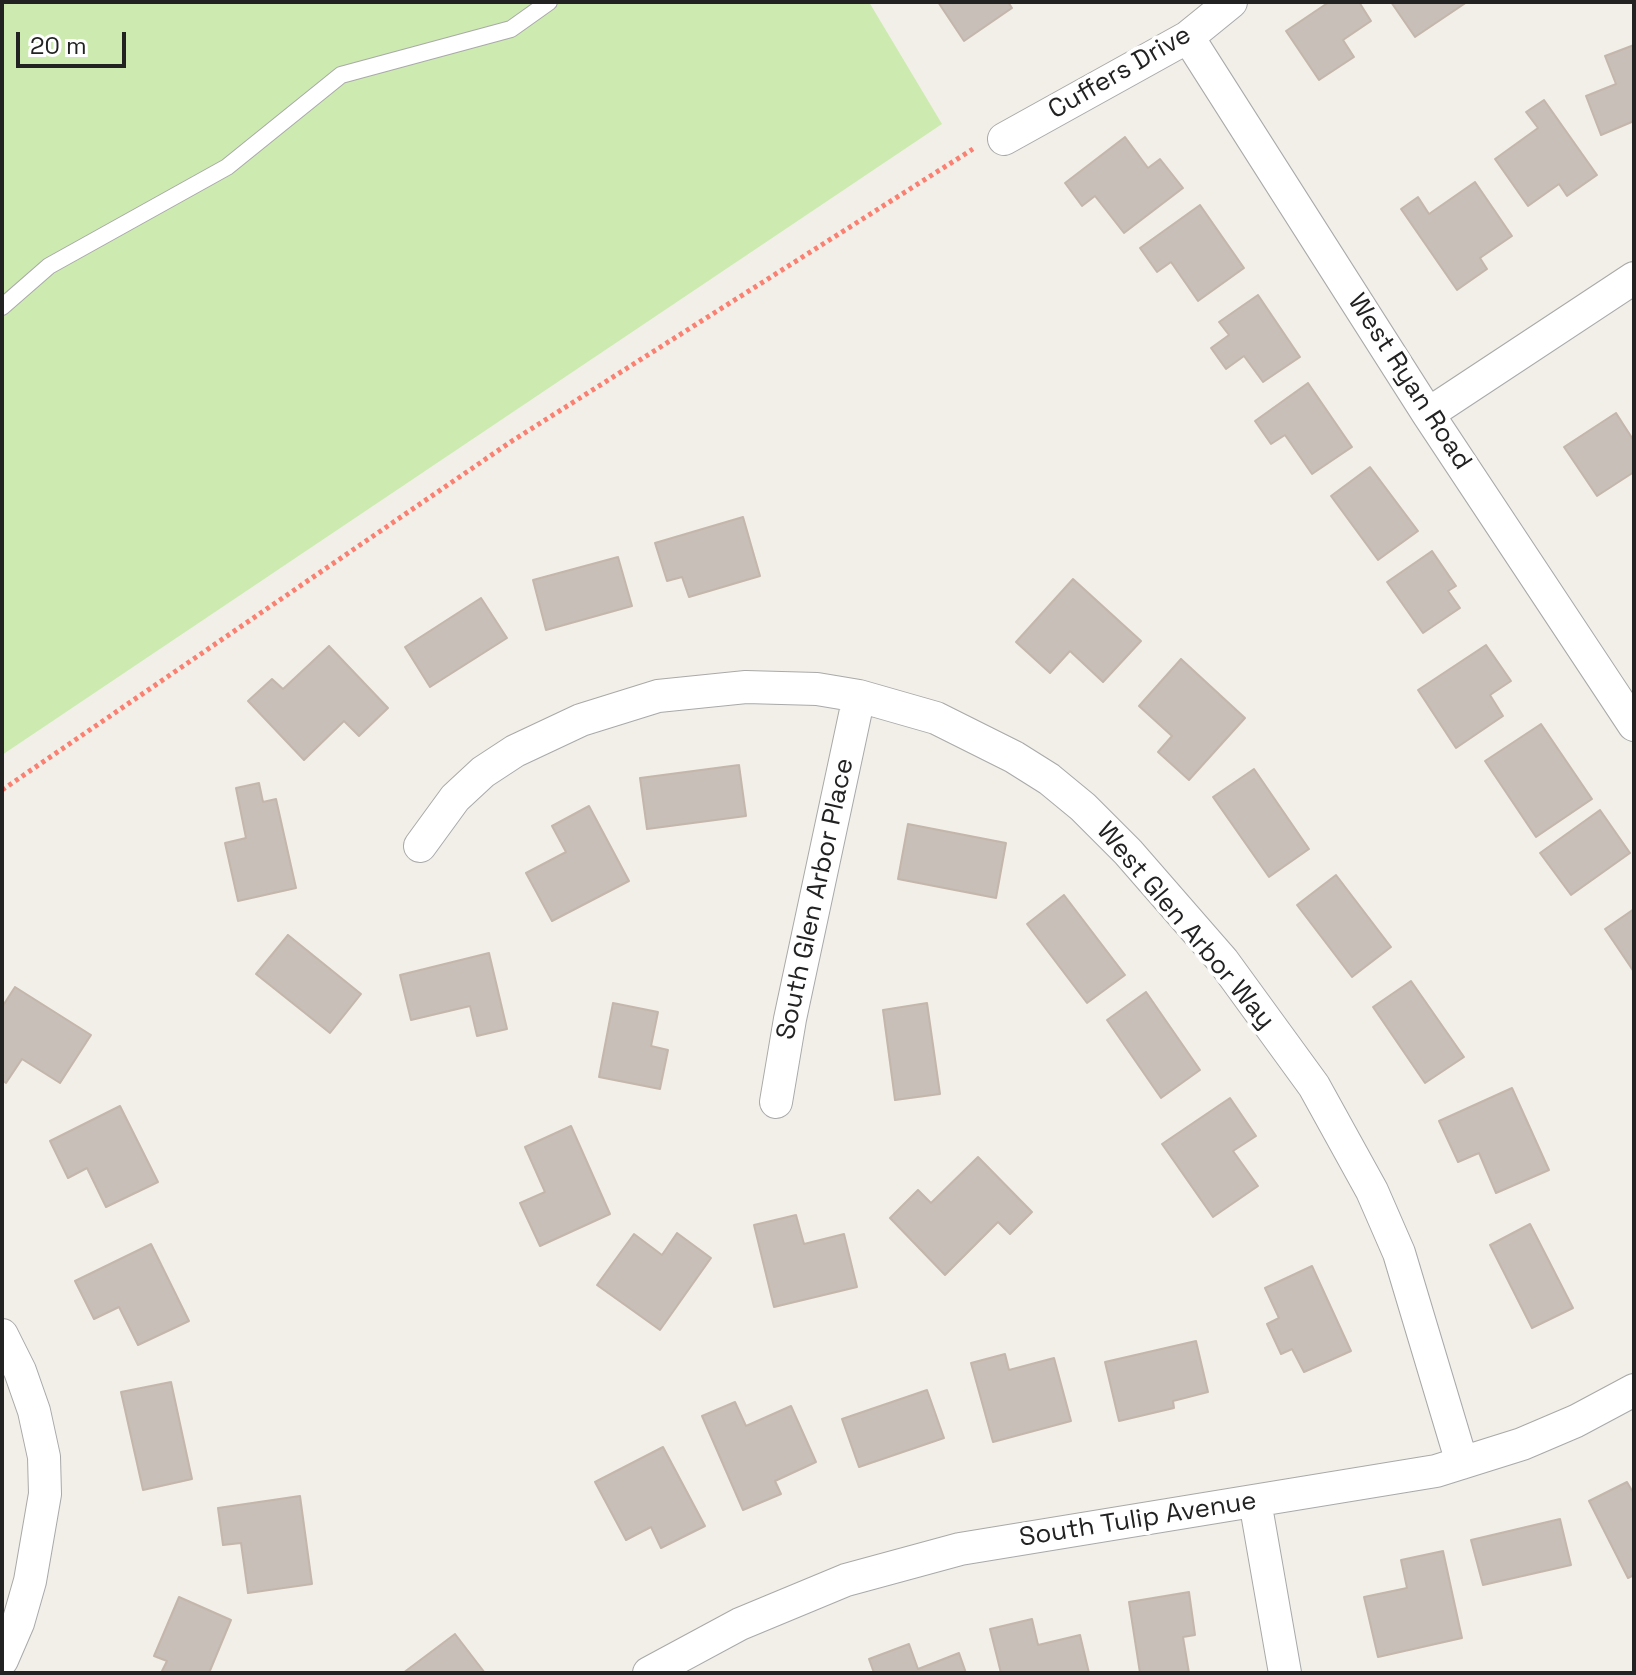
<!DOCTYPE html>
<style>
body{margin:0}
#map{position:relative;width:1636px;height:1675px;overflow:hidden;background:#f2efe9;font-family:"Space Grotesk",sans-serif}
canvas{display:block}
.frame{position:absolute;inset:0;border:4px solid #222;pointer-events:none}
.scale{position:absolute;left:16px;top:32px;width:110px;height:36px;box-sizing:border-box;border:4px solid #222;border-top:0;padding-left:10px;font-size:24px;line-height:28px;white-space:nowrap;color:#222;-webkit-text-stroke:6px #fff;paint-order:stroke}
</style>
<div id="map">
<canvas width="1636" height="1675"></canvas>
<div class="frame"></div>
<div class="scale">20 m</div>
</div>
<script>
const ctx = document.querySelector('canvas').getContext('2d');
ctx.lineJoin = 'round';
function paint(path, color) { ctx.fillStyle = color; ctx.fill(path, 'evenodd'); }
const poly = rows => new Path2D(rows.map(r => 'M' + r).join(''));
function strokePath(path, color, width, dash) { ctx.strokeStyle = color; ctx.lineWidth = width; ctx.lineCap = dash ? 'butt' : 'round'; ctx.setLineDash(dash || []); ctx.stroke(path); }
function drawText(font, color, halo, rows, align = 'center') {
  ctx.font = font + ' "Space Grotesk",sans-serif'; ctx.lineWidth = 8; ctx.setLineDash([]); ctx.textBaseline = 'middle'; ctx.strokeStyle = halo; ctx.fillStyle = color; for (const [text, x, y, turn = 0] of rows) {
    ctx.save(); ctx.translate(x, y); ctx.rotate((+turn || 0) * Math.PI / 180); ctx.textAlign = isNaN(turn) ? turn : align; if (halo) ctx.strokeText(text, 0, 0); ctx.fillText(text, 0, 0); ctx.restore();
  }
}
paint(poly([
 [2,2,869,2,942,124,2,755]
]), '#cdebb0');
const building = poly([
 [938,2,1008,2,1012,8,964,41,938,2],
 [1329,2,1359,2,1371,21,1343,40,1354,57,1319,80,1286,31,1329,2],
 [1391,2,1467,2,1415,37,1391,2],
 [1634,45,1634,121,1601,135,1586,96,1616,84,1605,56,1634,45],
 [1544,100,1597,175,1567,196,1559,184,1528,206,1495,159,1538,128,1526,112,1544,100],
 [1125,137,1148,168,1160,159,1183,188,1124,233,1095,196,1082,206,1065,183,1125,137],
 [1475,182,1512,236,1480,258,1487,269,1457,290,1401,209,1418,197,1429,214,1475,182],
 [1200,205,1244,268,1198,301,1171,262,1157,272,1140,248,1200,205],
 [1258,295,1300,357,1263,382,1244,356,1226,369,1211,348,1229,335,1219,322,1258,295],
 [1308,383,1352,447,1312,474,1285,435,1271,444,1255,421,1308,383],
 [1616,413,1634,441,1634,472,1597,496,1564,447,1616,413],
 [1370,467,1418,531,1378,560,1331,496,1370,467],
 [743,517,760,576,689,597,682,577,667,581,655,543,743,517],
 [1432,551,1456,586,1448,591,1460,608,1423,633,1387,582,1432,551],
 [618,557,632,606,546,630,533,580,618,557],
 [1073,579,1141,641,1103,682,1070,651,1050,673,1016,642,1073,579],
 [481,598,507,638,430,687,405,647,481,598],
 [1486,645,1511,681,1490,695,1503,716,1456,748,1418,690,1486,645],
 [329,646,388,708,359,736,344,721,304,760,248,701,272,679,283,689,329,646],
 [1181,659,1245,718,1189,780,1158,752,1172,736,1139,706,1181,659],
 [1541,724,1592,799,1536,837,1485,761,1541,724],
 [739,765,746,816,647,829,640,778,739,765],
 [1254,769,1309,849,1269,877,1213,797,1254,769],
 [259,783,263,802,276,799,296,888,238,901,225,843,246,838,236,788,259,783],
 [589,806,629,881,552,921,526,873,566,852,552,826,589,806],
 [1600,810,1630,853,1571,895,1540,853,1600,810],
 [908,824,1006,843,996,898,898,879,908,824],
 [1336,875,1391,947,1352,977,1297,905,1336,875],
 [1064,895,1125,975,1087,1003,1027,924,1064,895],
 [1634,909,1634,972,1605,929,1634,909],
 [288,935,361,994,330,1033,256,974,288,935],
 [489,953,507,1029,477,1036,470,1006,411,1020,400,975,489,953],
 [1411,981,1464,1057,1425,1083,1373,1007,1411,981],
 [15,987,91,1035,60,1083,22,1059,6,1083,2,1080,2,1007,15,987],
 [1146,992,1200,1070,1161,1098,1107,1020,1146,992],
 [613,1003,658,1012,651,1046,668,1050,660,1089,599,1077,613,1003],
 [927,1003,940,1094,895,1100,883,1010,927,1003],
 [1512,1088,1549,1170,1496,1193,1479,1153,1458,1162,1439,1121,1512,1088],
 [1230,1098,1256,1136,1233,1151,1258,1186,1213,1217,1162,1144,1230,1098],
 [120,1106,158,1182,106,1207,87,1168,68,1178,50,1141,120,1106],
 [571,1126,610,1214,540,1246,520,1203,545,1192,525,1147,571,1126],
 [978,1157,1032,1212,1010,1234,998,1222,945,1275,890,1218,918,1190,931,1203,978,1157],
 [796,1215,804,1244,844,1234,857,1287,774,1307,754,1225,796,1215],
 [1530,1224,1573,1308,1532,1328,1490,1245,1530,1224],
 [677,1233,711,1258,660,1330,597,1285,634,1234,662,1255,677,1233],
 [151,1244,189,1321,138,1345,119,1307,94,1319,75,1281,151,1244],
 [1312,1266,1351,1351,1304,1372,1292,1349,1281,1354,1267,1324,1279,1318,1265,1288,1312,1266],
 [1196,1341,1208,1392,1173,1401,1174,1408,1119,1421,1105,1362,1196,1341],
 [1005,1354,1009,1370,1054,1358,1071,1421,993,1442,971,1363,1005,1354],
 [171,1382,192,1479,143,1490,121,1392,171,1382],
 [927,1390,944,1438,859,1467,842,1419,927,1390],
 [735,1402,746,1426,791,1406,816,1462,775,1481,781,1494,743,1510,702,1416,735,1402],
 [663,1447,705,1526,661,1548,651,1527,626,1540,595,1482,663,1447],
 [1627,1482,1634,1494,1634,1575,1628,1578,1589,1501,1627,1482],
 [300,1496,312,1584,248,1593,241,1543,223,1545,218,1508,300,1496],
 [1560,1519,1571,1565,1483,1585,1471,1540,1560,1519],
 [1443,1551,1462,1638,1378,1657,1364,1597,1407,1588,1401,1560,1443,1551],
 [1189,1592,1195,1635,1183,1637,1189,1673,1140,1673,1129,1602,1189,1592],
 [179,1597,231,1620,209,1673,161,1673,167,1661,154,1656,179,1597],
 [1032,1619,1038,1645,1080,1635,1089,1673,1001,1673,990,1629,1032,1619],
 [455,1634,485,1673,403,1673,455,1634],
 [909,1644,918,1669,959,1653,966,1673,874,1673,869,1659,909,1644]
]);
paint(building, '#c7bfb8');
strokePath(building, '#c4b6ab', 2);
const service = poly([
 [2,307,49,266,227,167,341,75,511,29,549,2]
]);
const minor = poly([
 [1188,37,1428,414,1634,725],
 [1004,139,1188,37,1231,2],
 [1428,414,1634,278],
 [420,846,455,798,483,772,515,751,581,720,658,696,746,687,817,689,859,696,936,718,1014,757,1049,779,1083,807,1128,852,1223,961,1314,1086,1372,1191,1399,1253,1462,1463],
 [776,1102,790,1019,859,696],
 [2,1335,20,1371,34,1411,44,1457,45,1494,30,1581,18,1623,2,1660],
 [1255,1501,1285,1673],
 [649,1673,740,1624,846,1580,960,1549,1436,1471,1522,1444,1576,1421,1634,1390]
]);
strokePath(service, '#a9a9a9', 18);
strokePath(minor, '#a9a9a9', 34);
strokePath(poly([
 [2,790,512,441,973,149]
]), '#fa8072', 5, [4, 4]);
strokePath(service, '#fff', 16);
strokePath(minor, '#fff', 32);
drawText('26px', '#222', '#fff', [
 ["Cuffers Drive",1120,73,-30],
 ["West Ryan Road",1409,382,57],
 ["South Glen Arbor Place",816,899,-78],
 ["West Glen Arbor Way",1185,926,50],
 ["South Tulip Avenue",1138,1520,-9]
]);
</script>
